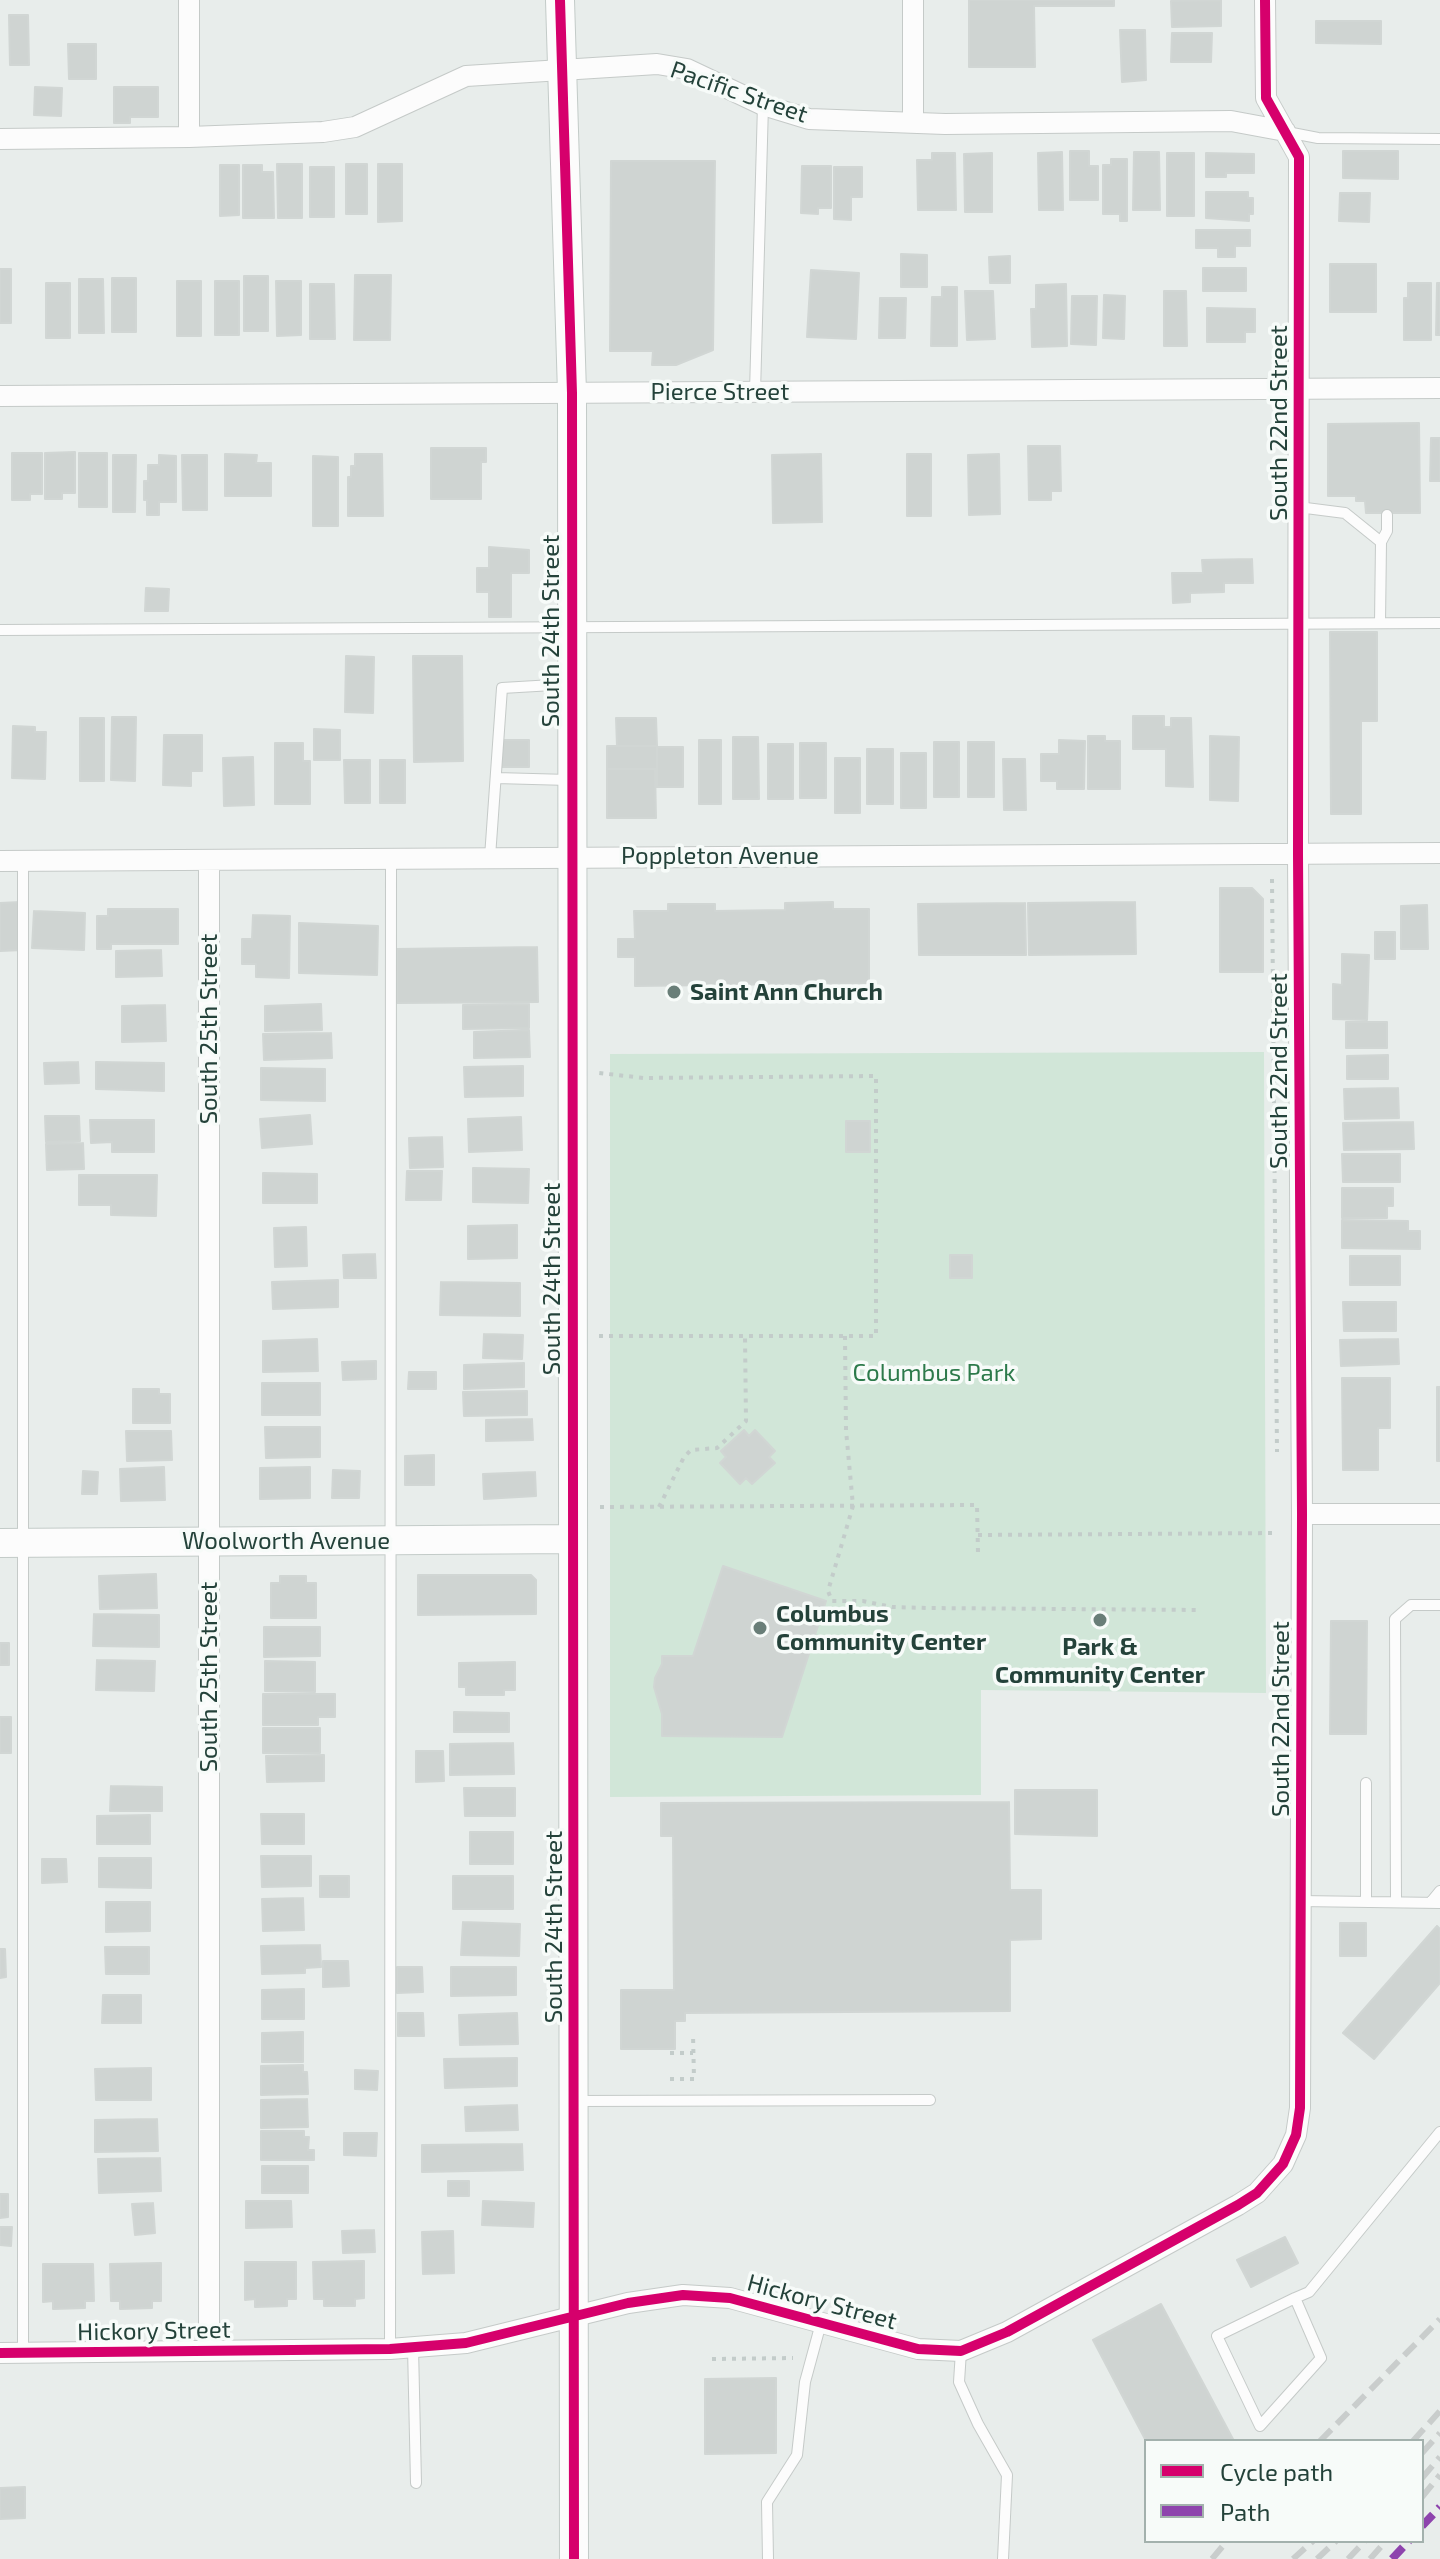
<!DOCTYPE html>
<style>
body{margin:0}
#map{position:relative;width:1440px;height:2559px;overflow:hidden;background:#e8edeb;font-family:"Exo 2",sans-serif}
canvas{display:block}
.legend{position:absolute;left:1144px;top:2439px;width:280px;height:104px;box-sizing:border-box;background:#f7fbf9;border:2px solid #a3b1ad;margin:0;padding:10px 14px;list-style:none;font-size:24px;color:#24423a}
.legend li{display:flex;align-items:center;gap:16px;height:40px}
.legend b{width:40px;border:2px solid #a3b1ad}
</style>
<div id="map">
<canvas width="1440" height="2559"></canvas>
<ul class="legend">
<li><b style="height:10px;background:#d6006c"></b>Cycle path</li>
<li><b style="height:10px;background:#8e44ad"></b>Path</li>
</ul>
</div>
<script>
const ctx = document.querySelector('canvas').getContext('2d');
ctx.lineJoin = 'round';
function paint(path, color) { ctx.fillStyle = color; ctx.fill(path, 'evenodd'); }
const poly = rows => new Path2D(rows.map(r => 'M' + r).join(''));
function strokePath(path, color, width, dash) { ctx.strokeStyle = color; ctx.lineWidth = width; ctx.lineCap = dash ? 'butt' : 'round'; ctx.setLineDash(dash || []); ctx.stroke(path); }
function drawText(font, color, halo, rows, align = 'center') {
  ctx.font = font + ' "Exo 2",sans-serif'; ctx.lineWidth = 7; ctx.setLineDash([]); ctx.textBaseline = 'middle'; ctx.strokeStyle = halo; ctx.fillStyle = color; for (const [text, x, y, turn = 0] of rows) {
    ctx.save(); ctx.translate(x, y); ctx.rotate((+turn || 0) * Math.PI / 180); ctx.textAlign = isNaN(turn) ? turn : align; if (halo) ctx.strokeText(text, 0, 0); ctx.fillText(text, 0, 0); ctx.restore();
  }
}
paint(poly([
 [1264,1052,1266,1693,981,1690,981,1795,610,1797,610,1054]
]), '#d1e6d8');
const building = poly([
 [969,0,1114,0,1114,6,1034,6,1035,67,969,67,969,0],
 [1221,0,1221,26,1172,27,1171,1,1221,0],
 [9,15,28,15,29,65,10,65,9,15],
 [1316,21,1381,21,1381,44,1316,43,1316,21],
 [1120,30,1145,30,1146,80,1122,82,1120,30],
 [1172,33,1212,33,1211,62,1171,62,1172,33],
 [68,44,96,44,96,79,69,79,68,44],
 [35,87,62,88,61,116,34,115,35,87],
 [114,87,158,87,158,117,130,117,130,123,114,123,114,87],
 [1070,151,1089,151,1089,166,1098,166,1098,200,1070,200,1070,151],
 [1343,151,1398,151,1398,179,1343,178,1343,151],
 [1062,152,1063,210,1039,210,1038,153,1062,152],
 [1134,152,1159,152,1160,210,1133,210,1134,152],
 [932,153,955,153,956,210,918,210,917,160,932,160,932,153],
 [992,153,992,212,965,212,964,154,992,153],
 [1167,153,1194,153,1194,216,1167,216,1167,153],
 [1206,153,1254,154,1254,173,1226,173,1226,177,1206,177,1206,153],
 [1111,159,1127,159,1127,221,1120,221,1120,214,1103,214,1103,165,1111,165,1111,159],
 [611,161,715,161,713,350,676,365,652,365,653,351,610,351,611,161],
 [277,164,302,164,302,218,278,218,277,164],
 [346,164,367,164,367,214,346,214,346,164],
 [378,164,402,164,402,221,378,222,378,164],
 [220,165,239,165,239,215,220,216,220,165],
 [243,165,262,165,262,172,273,172,274,218,243,218,243,165],
 [802,166,831,166,831,208,818,208,818,214,801,213,802,166],
 [310,167,334,167,334,217,310,217,310,167],
 [834,167,862,167,862,197,851,197,851,220,834,219,834,167],
 [1206,192,1248,192,1248,198,1253,198,1253,214,1249,214,1249,221,1206,218,1206,192],
 [1340,193,1370,193,1369,222,1339,221,1340,193],
 [1196,230,1250,230,1250,246,1235,246,1235,257,1218,257,1218,248,1196,248,1196,230],
 [901,254,927,255,927,287,901,287,901,254],
 [1010,256,1010,283,990,283,989,257,1010,256],
 [1330,264,1376,264,1376,312,1330,312,1330,264],
 [1203,268,1246,268,1246,291,1203,291,1203,268],
 [0,269,11,269,11,323,0,323,0,269],
 [811,270,859,273,856,339,807,337,811,270],
 [355,275,391,275,390,340,354,340,355,275],
 [244,276,268,276,268,331,244,331,244,276],
 [112,278,136,278,136,332,112,332,112,278],
 [79,279,103,279,104,333,79,333,79,279],
 [177,281,201,281,201,336,177,336,177,281],
 [215,281,239,281,239,335,215,335,215,281],
 [276,281,301,281,301,335,277,336,276,281],
 [46,283,70,283,70,338,46,338,46,283],
 [1408,283,1431,283,1431,340,1404,340,1404,298,1408,298,1408,283],
 [1437,283,1440,283,1440,335,1436,335,1437,283],
 [310,284,334,284,335,339,310,339,310,284],
 [1066,284,1067,346,1032,347,1031,309,1036,309,1036,285,1066,284],
 [942,287,957,287,957,346,931,346,932,297,942,297,942,287],
 [965,291,993,291,995,339,967,340,965,291],
 [1164,291,1186,291,1187,346,1164,346,1164,291],
 [1104,295,1125,296,1124,339,1103,338,1104,295],
 [1072,296,1097,296,1096,345,1071,344,1072,296],
 [880,298,906,298,905,338,879,338,880,298],
 [1207,308,1255,309,1255,332,1245,332,1245,342,1207,342,1207,308],
 [1419,423,1420,513,1366,513,1365,501,1356,501,1356,496,1328,496,1328,424,1419,423],
 [1431,438,1440,438,1440,481,1430,481,1431,438],
 [1028,446,1060,446,1061,491,1051,491,1051,500,1029,500,1028,446],
 [431,448,486,448,486,462,481,462,481,499,431,499,431,448],
 [75,452,75,493,62,493,62,499,45,499,45,453,75,452],
 [12,453,42,453,42,494,30,494,30,500,12,500,12,453],
 [79,453,107,453,107,507,79,507,79,453],
 [225,454,257,455,256,463,271,463,271,496,225,496,225,454],
 [355,454,382,454,383,516,348,516,348,477,351,477,351,466,355,466,355,454],
 [821,454,822,522,773,523,772,455,821,454],
 [907,454,931,454,931,516,907,516,907,454],
 [999,454,1000,514,969,515,968,455,999,454],
 [113,455,136,455,135,512,113,512,113,455],
 [159,455,176,456,176,502,159,502,159,515,147,515,147,500,144,500,144,481,148,481,148,465,159,465,159,455],
 [182,455,207,455,207,510,183,510,182,455],
 [313,456,338,457,338,526,313,526,313,456],
 [489,547,529,550,529,573,511,573,511,617,489,617,489,592,477,592,477,568,489,568,489,547],
 [1252,559,1253,583,1224,583,1224,592,1190,593,1190,602,1173,603,1172,573,1203,573,1202,560,1252,559],
 [146,588,169,589,168,611,145,611,146,588],
 [1330,632,1377,632,1377,721,1361,721,1361,814,1331,814,1330,632],
 [346,656,374,657,373,713,345,712,346,656],
 [413,656,462,656,463,761,414,762,413,656],
 [1133,716,1164,716,1164,727,1171,727,1171,718,1191,718,1193,787,1166,786,1166,749,1133,749,1133,716],
 [112,717,136,717,135,781,111,780,112,717],
 [80,718,104,718,104,781,80,781,80,718],
 [616,718,656,718,657,746,617,746,616,718],
 [13,726,35,727,35,732,46,732,45,779,12,778,13,726],
 [314,729,340,730,340,760,314,760,314,729],
 [164,735,202,735,202,771,191,771,191,786,163,785,164,735],
 [1088,736,1105,736,1105,741,1120,741,1120,789,1088,789,1088,736],
 [1210,736,1239,737,1238,801,1210,800,1210,736],
 [733,737,758,737,759,799,733,799,733,737],
 [502,740,529,740,529,767,502,767,502,740],
 [699,740,721,740,721,804,699,804,699,740],
 [1059,740,1085,741,1084,789,1057,789,1057,781,1041,781,1041,754,1059,754,1059,740],
 [934,742,959,742,959,797,934,797,934,742],
 [968,742,994,742,994,797,968,797,968,742],
 [275,743,303,743,303,761,310,761,310,804,275,804,275,743],
 [800,743,826,743,826,798,800,798,800,743],
 [768,744,793,744,793,799,768,799,768,744],
 [607,746,657,746,657,769,607,769,607,746],
 [657,747,683,747,683,787,657,787,657,747],
 [867,749,893,749,893,804,867,804,867,749],
 [901,753,926,753,926,808,901,808,901,753],
 [253,757,254,805,224,806,223,758,253,757],
 [835,758,860,758,860,813,835,813,835,758],
 [1003,759,1025,759,1026,810,1004,810,1003,759],
 [344,760,370,760,370,803,345,803,344,760],
 [380,760,405,760,405,803,380,803,380,760],
 [607,769,655,769,656,818,607,818,607,769],
 [1220,888,1252,888,1263,899,1263,972,1220,972,1220,888],
 [21,902,23,950,0,951,0,903,21,902],
 [833,902,833,909,869,909,869,983,635,986,635,957,618,957,618,939,635,939,634,911,668,911,668,904,715,904,715,911,785,910,785,903,833,902],
 [1135,902,1136,954,1029,955,1028,903,1135,902],
 [1025,903,1026,955,919,955,918,904,1025,903],
 [1427,905,1428,949,1401,949,1401,906,1427,905],
 [108,909,178,909,178,944,111,944,111,949,97,949,97,916,108,916,108,909],
 [34,911,85,913,84,950,32,948,34,911],
 [253,915,290,916,289,978,256,977,256,964,242,964,242,939,252,939,253,915],
 [299,923,378,926,377,975,299,973,299,923],
 [1375,932,1395,932,1395,959,1375,959,1375,932],
 [537,947,538,1002,397,1003,397,949,537,947],
 [161,950,162,976,116,977,116,951,161,950],
 [1342,954,1369,955,1367,1020,1333,1019,1333,984,1342,985,1342,954],
 [321,1004,322,1030,265,1031,265,1006,321,1004],
 [529,1004,529,1028,463,1029,463,1005,529,1004],
 [165,1005,166,1041,122,1042,122,1006,165,1005],
 [1346,1022,1387,1022,1387,1048,1346,1048,1346,1022],
 [529,1030,530,1057,474,1058,474,1032,529,1030],
 [331,1033,332,1058,264,1060,263,1034,331,1033],
 [1388,1055,1388,1079,1347,1079,1347,1056,1388,1055],
 [78,1062,79,1083,45,1084,44,1063,78,1062],
 [96,1062,164,1063,164,1091,96,1089,96,1062],
 [523,1066,523,1096,465,1097,464,1067,523,1066],
 [261,1068,325,1069,325,1101,261,1100,261,1068],
 [1398,1088,1399,1118,1345,1119,1344,1089,1398,1088],
 [310,1115,312,1144,262,1148,260,1119,310,1115],
 [45,1116,79,1116,80,1141,46,1142,45,1116],
 [521,1117,522,1150,469,1152,468,1119,521,1117],
 [90,1120,154,1120,154,1152,112,1152,112,1142,91,1143,90,1120],
 [846,1121,870,1121,870,1152,846,1152,846,1121],
 [1413,1122,1414,1149,1344,1150,1343,1123,1413,1122],
 [442,1137,443,1167,410,1168,409,1138,442,1137],
 [83,1143,84,1169,47,1170,46,1144,83,1143],
 [1342,1154,1400,1154,1400,1182,1343,1182,1342,1154],
 [473,1168,529,1169,528,1203,473,1202,473,1168],
 [407,1171,442,1171,441,1200,406,1200,407,1171],
 [263,1173,317,1174,317,1203,263,1203,263,1173],
 [79,1175,157,1175,156,1216,111,1215,111,1205,79,1205,79,1175],
 [1342,1188,1393,1188,1393,1206,1387,1206,1387,1218,1342,1218,1342,1188],
 [1342,1220,1408,1221,1408,1231,1420,1231,1420,1249,1342,1248,1342,1220],
 [517,1225,517,1258,468,1259,468,1226,517,1225],
 [306,1227,307,1266,275,1267,274,1228,306,1227],
 [375,1254,376,1278,344,1278,343,1255,375,1254],
 [950,1255,972,1255,972,1278,950,1278,950,1255],
 [1350,1256,1400,1256,1400,1285,1350,1285,1350,1256],
 [338,1280,338,1307,273,1309,272,1282,338,1280],
 [441,1282,520,1283,520,1316,440,1315,441,1282],
 [1343,1302,1396,1302,1396,1331,1344,1331,1343,1302],
 [484,1334,523,1335,522,1359,483,1358,484,1334],
 [317,1339,318,1371,263,1372,263,1341,317,1339],
 [1398,1339,1399,1364,1341,1366,1340,1340,1398,1339],
 [376,1361,376,1379,343,1380,342,1362,376,1361],
 [524,1363,524,1387,464,1389,464,1365,524,1363],
 [409,1372,436,1372,436,1389,408,1389,409,1372],
 [1342,1378,1390,1378,1390,1428,1378,1428,1378,1470,1343,1470,1342,1378],
 [262,1383,320,1383,320,1415,262,1415,262,1383],
 [1437,1387,1440,1387,1440,1461,1437,1461,1437,1387],
 [133,1389,159,1389,159,1394,170,1394,170,1423,133,1423,133,1389],
 [527,1391,527,1415,464,1416,463,1392,527,1391],
 [532,1419,533,1440,486,1441,486,1420,532,1419],
 [265,1427,320,1427,320,1457,266,1458,265,1427],
 [744,1430,749,1436,755,1430,775,1451,769,1457,775,1463,752,1484,746,1478,740,1484,720,1463,726,1457,721,1451,744,1430],
 [126,1431,171,1431,172,1460,127,1461,126,1431],
 [434,1455,434,1485,405,1485,405,1456,434,1455],
 [164,1467,165,1500,121,1501,120,1469,164,1467],
 [310,1467,310,1498,260,1499,260,1468,310,1467],
 [333,1470,360,1471,359,1498,332,1498,333,1470],
 [83,1471,98,1472,97,1494,82,1494,83,1471],
 [535,1472,536,1496,484,1499,483,1474,535,1472],
 [723,1566,826,1601,782,1737,662,1736,662,1714,654,1687,655,1678,662,1664,662,1656,693,1656,723,1566],
 [156,1574,157,1608,100,1609,99,1576,156,1574],
 [418,1575,531,1575,536,1580,536,1614,418,1615,418,1575],
 [280,1576,306,1576,306,1583,316,1583,316,1618,271,1618,271,1583,280,1583,280,1576],
 [94,1614,159,1615,159,1647,93,1646,94,1614],
 [1331,1621,1367,1621,1366,1734,1330,1734,1331,1621],
 [264,1627,320,1627,320,1656,264,1657,264,1627],
 [0,1643,9,1643,9,1665,0,1665,0,1643],
 [97,1660,155,1661,154,1691,96,1690,97,1660],
 [265,1661,315,1662,315,1692,265,1691,265,1661],
 [515,1662,515,1690,504,1690,504,1695,466,1695,466,1687,459,1687,459,1663,515,1662],
 [263,1694,335,1694,335,1717,318,1717,318,1725,263,1725,263,1694],
 [454,1712,509,1713,509,1732,454,1732,454,1712],
 [0,1717,11,1717,11,1753,0,1753,0,1717],
 [263,1728,320,1728,320,1753,263,1753,263,1728],
 [513,1743,514,1774,450,1775,450,1744,513,1743],
 [416,1751,443,1751,444,1781,416,1782,416,1751],
 [324,1755,324,1781,267,1782,266,1756,324,1755],
 [111,1786,162,1787,162,1811,110,1811,111,1786],
 [464,1788,515,1788,515,1816,465,1816,464,1788],
 [1015,1790,1097,1790,1097,1836,1015,1834,1015,1790],
 [1009,1802,1010,1890,1041,1890,1041,1939,1010,1940,1010,2011,685,2013,685,2021,675,2021,675,2049,621,2049,621,1990,674,1990,673,1836,661,1836,661,1803,1009,1802],
 [261,1814,304,1814,304,1844,262,1844,261,1814],
 [150,1815,150,1844,97,1844,97,1816,150,1815],
 [470,1832,513,1832,513,1864,470,1864,470,1832],
 [261,1856,311,1856,311,1886,262,1887,261,1856],
 [99,1858,151,1858,151,1888,99,1887,99,1858],
 [42,1859,66,1859,67,1882,42,1883,42,1859],
 [320,1876,349,1876,349,1897,320,1897,320,1876],
 [453,1876,513,1876,513,1909,453,1909,453,1876],
 [303,1898,304,1930,263,1931,262,1899,303,1898],
 [106,1902,150,1902,150,1931,106,1932,106,1902],
 [463,1922,520,1924,519,1956,461,1955,463,1922],
 [1340,1923,1366,1923,1366,1956,1340,1956,1340,1923],
 [1437,1926,1440,1929,1440,1983,1374,2059,1343,2033,1437,1926],
 [320,1945,321,1967,305,1968,305,1973,262,1974,261,1946,320,1945],
 [105,1947,149,1947,149,1974,106,1974,105,1947],
 [0,1949,5,1949,6,1977,0,1978,0,1949],
 [323,1961,348,1961,349,1986,323,1987,323,1961],
 [397,1967,422,1967,423,1992,397,1993,397,1967],
 [451,1967,516,1967,516,1995,451,1996,451,1967],
 [304,1989,304,2019,262,2019,262,1990,304,1989],
 [103,1995,141,1995,141,2023,102,2023,103,1995],
 [398,2013,423,2013,424,2036,398,2036,398,2013],
 [517,2013,518,2044,460,2045,459,2015,517,2013],
 [303,2032,303,2062,262,2062,262,2033,303,2032],
 [517,2058,517,2086,445,2088,444,2059,517,2058],
 [303,2065,303,2072,307,2072,308,2094,261,2095,261,2066,303,2065],
 [151,2068,151,2100,96,2100,95,2069,151,2068],
 [355,2070,378,2071,377,2090,355,2089,355,2070],
 [307,2099,308,2127,261,2128,261,2100,307,2099],
 [517,2105,518,2130,466,2131,465,2107,517,2105],
 [157,2119,158,2151,95,2152,95,2120,157,2119],
 [261,2131,304,2131,304,2137,309,2137,308,2150,314,2150,314,2160,261,2160,261,2131],
 [344,2133,377,2133,376,2156,344,2155,344,2133],
 [522,2144,523,2170,422,2172,422,2145,522,2144],
 [160,2158,161,2191,99,2193,98,2159,160,2158],
 [262,2166,308,2166,308,2193,262,2193,262,2166],
 [448,2181,469,2181,469,2196,448,2196,448,2181],
 [0,2194,8,2194,8,2217,0,2218,0,2194],
 [246,2201,291,2201,292,2227,246,2228,246,2201],
 [483,2201,534,2203,533,2227,482,2225,483,2201],
 [153,2203,155,2233,135,2235,132,2204,153,2203],
 [0,2227,12,2227,11,2246,0,2245,0,2227],
 [374,2230,375,2252,343,2253,342,2231,374,2230],
 [453,2231,454,2273,423,2274,422,2232,453,2231],
 [1285,2237,1298,2263,1251,2287,1237,2260,1285,2237],
 [364,2261,364,2298,355,2299,355,2306,324,2306,324,2299,314,2299,313,2262,364,2261],
 [245,2262,296,2262,296,2299,287,2299,287,2306,255,2307,255,2299,245,2300,245,2262],
 [161,2263,161,2301,152,2301,152,2308,120,2309,120,2301,111,2301,110,2264,161,2263],
 [43,2264,93,2264,94,2301,85,2301,85,2308,53,2309,53,2301,43,2302,43,2264],
 [1161,2304,1234,2441,1146,2441,1093,2340,1161,2304],
 [776,2378,776,2453,705,2454,705,2379,776,2378],
 [25,2487,25,2518,0,2519,0,2488,25,2487]
]);
paint(building, '#cfd4d2');
strokePath(building, '#d1d6d4', 2);
const lane = poly([
 [1287,132,1318,138,1440,139],
 [755,392,763,105],
 [1298,507,1345,513,1381,542,1380,623],
 [1381,542,1387,531,1387,515],
 [0,630,1440,623],
 [496,778,569,780],
 [490,857,502,688,570,684],
 [23,861,23,2353],
 [1366,1783,1366,1902],
 [1300,1901,1440,1903],
 [1396,1902,1395,1619,1411,1605,1440,1605],
 [1431,1902,1440,1891],
 [576,2101,930,2100],
 [1295,2298,1321,2358,1260,2426,1217,2336,1295,2298,1309,2292,1440,2132],
 [413,2347,416,2483],
 [390,2349,391,858],
 [961,2351,959,2382,978,2424,1007,2475,1003,2559],
 [768,2559,767,2502,797,2455,805,2382,821,2323]
]);
const street = poly([
 [189,0,189,137],
 [913,121,913,0],
 [0,139,189,137,323,132,355,127,466,76,657,64,687,69,763,105,809,119,945,124,1231,121,1285,131],
 [0,396,1440,388],
 [209,860,209,2351],
 [0,861,1440,853],
 [1302,1514,1440,1514],
 [0,2353,390,2349,466,2343,628,2303,683,2295,730,2298,918,2349,961,2351,1007,2332,1238,2205,1257,2193,1283,2164,1296,2135,1300,2108,1302,1514,1298,854,1299,157,1266,98,1265,0]
]);
const secondary = poly([
 [560,0,572,393,574,2559],
 [0,1543,573,1539]
]);
strokePath(lane, '#c5cac8', 12);
strokePath(street, '#c5cac8', 22);
strokePath(secondary, '#c3cbc8', 30);
strokePath(poly([
 [1272,879,1277,1452],
 [599,1336,876,1336,876,1076,644,1078,599,1073],
 [845,1336,846,1430,853,1506,828,1591,832,1601,863,1601,892,1607,928,1608,1199,1610],
 [600,1507,977,1505,978,1552],
 [659,1507,684,1457,691,1450,717,1448,746,1421,745,1336],
 [978,1535,1278,1533],
 [670,2053,693,2053],
 [670,2079,694,2079,693,2034],
 [712,2359,793,2358]
]), '#c3ccca', 4, [4, 6]);
strokePath(lane, '#fcfcfc', 10);
strokePath(street, '#fcfcfc', 20);
strokePath(secondary, '#fcfcfc', 28);
strokePath(poly([
 [1320,2441,1440,2319],
 [1413,2441,1440,2411],
 [1422,2453,1440,2433],
 [1422,2478,1440,2457],
 [1422,2497,1440,2475],
 [1212,2559,1227,2541],
 [1293,2559,1313,2541],
 [1317,2559,1336,2541],
 [1348,2559,1365,2541],
 [1370,2559,1386,2541]
]), '#c9cdcc', 6, [16, 8]);
strokePath(poly([
 [1422,2526,1440,2507],
 [1392,2559,1409,2541]
]), '#8e44ad', 8, [16, 8]);
strokePath(poly([
 [560,0,572,393,574,2559],
 [0,2353,390,2349,466,2343,628,2303,683,2295,730,2298,918,2349,961,2351,1007,2332,1238,2205,1257,2193,1283,2164,1296,2135,1300,2108,1302,1514,1298,854,1299,157,1266,98,1265,0]
]), '#d6006c', 10);
for (const [x, y, r, color] of [
 [674,992,8,"#697e78"],
 [1100,1620,8,"#697e78"],
 [760,1628,8,"#697e78"]
]) { const dot = new Path2D(); dot.arc(x, y, r, 0, 2 * Math.PI); ctx.fillStyle = color; ctx.fill(dot); strokePath(dot, '#f7fbf9', 3); }
drawText('24px', '#24423a', '#f7fbf9', [
 ["Pacific Street",739,92,19],
 ["Pierce Street",720,392],
 ["South 22nd Street",1279,423,-90],
 ["South 24th Street",551,631,-90],
 ["Poppleton Avenue",720,856],
 ["South 25th Street",209,1029,-90],
 ["South 22nd Street",1279,1071,-90],
 ["South 24th Street",552,1279,-90],
 ["Woolworth Avenue",286,1541],
 ["South 25th Street",209,1677,-90],
 ["South 22nd Street",1281,1719,-90],
 ["South 24th Street",554,1927,-90],
 ["Hickory Street",822,2302,15],
 ["Hickory Street",154,2331,-1]
]);
drawText('bold 24px', '#24423a', '#f7fbf9', [
 ["Saint Ann Church",690,992],
 ["Columbus",776,1614],
 ["Community Center",776,1642],
 ["Park &",1100,1647,"center"],
 ["Community Center",1100,1675,"center"]
], 'left');
drawText('24px', '#2d7a4b', '#f7fbf9', [
 ["Columbus Park",934,1373]
]);
</script>
